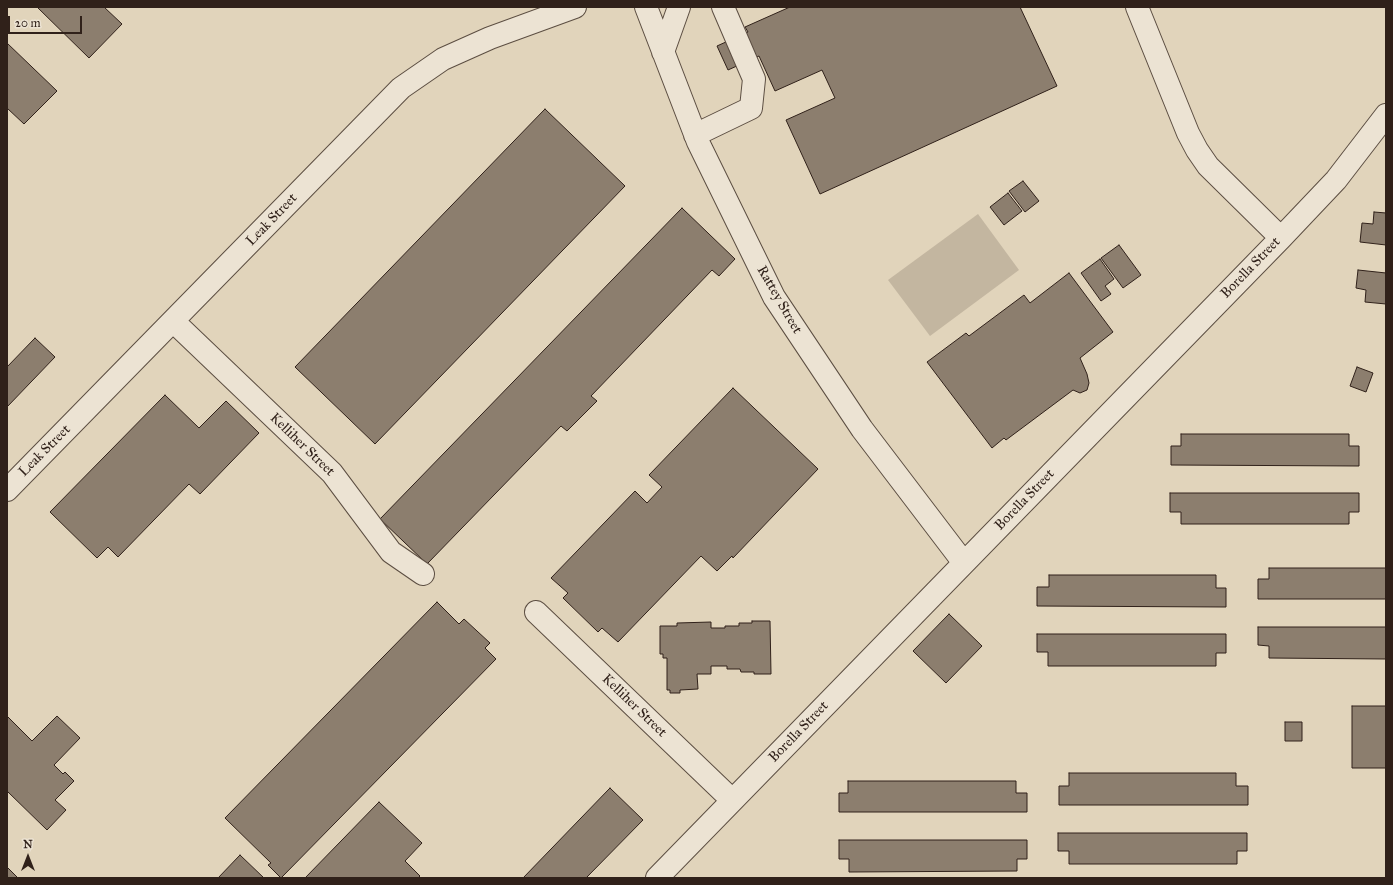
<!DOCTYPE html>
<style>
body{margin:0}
#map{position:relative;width:1393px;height:885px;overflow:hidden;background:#e1d4bb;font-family:"IM FELL Great Primer",serif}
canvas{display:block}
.frame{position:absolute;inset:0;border:8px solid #30211a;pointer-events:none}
.north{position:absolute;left:8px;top:837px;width:40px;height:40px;-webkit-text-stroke:3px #ece3d3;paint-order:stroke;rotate:0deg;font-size:11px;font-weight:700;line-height:16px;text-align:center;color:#30211a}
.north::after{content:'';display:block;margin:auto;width:14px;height:18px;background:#30211a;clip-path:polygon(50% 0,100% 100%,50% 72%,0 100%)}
.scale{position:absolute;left:8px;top:16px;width:74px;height:18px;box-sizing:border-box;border:2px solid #30211a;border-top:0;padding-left:5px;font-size:12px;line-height:14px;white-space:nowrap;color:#30211a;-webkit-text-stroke:3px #ece3d3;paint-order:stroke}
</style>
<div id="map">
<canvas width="1393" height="885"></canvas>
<div class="frame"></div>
<div class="north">N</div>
<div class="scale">20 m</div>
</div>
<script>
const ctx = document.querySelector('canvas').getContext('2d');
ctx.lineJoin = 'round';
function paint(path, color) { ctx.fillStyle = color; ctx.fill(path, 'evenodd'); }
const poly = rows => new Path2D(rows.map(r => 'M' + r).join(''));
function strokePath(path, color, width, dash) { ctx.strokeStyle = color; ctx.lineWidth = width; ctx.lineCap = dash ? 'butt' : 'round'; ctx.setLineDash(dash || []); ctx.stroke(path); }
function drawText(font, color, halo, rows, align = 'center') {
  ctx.font = font + ' "IM FELL Great Primer",serif'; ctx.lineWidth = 3; ctx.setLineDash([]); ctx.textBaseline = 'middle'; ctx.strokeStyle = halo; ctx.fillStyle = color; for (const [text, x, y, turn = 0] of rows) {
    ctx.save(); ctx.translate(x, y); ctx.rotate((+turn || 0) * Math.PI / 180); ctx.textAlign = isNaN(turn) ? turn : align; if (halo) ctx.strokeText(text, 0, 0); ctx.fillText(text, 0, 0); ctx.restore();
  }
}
paint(poly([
 [978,214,1019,270,930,336,888,280]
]), '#c3b6a0');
const building = poly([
 [37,7,104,7,122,24,89,58,37,7],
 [790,7,1020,7,1057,86,820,194,786,120,835,98,822,70,775,91,759,56,728,70,717,46,748,32,745,27,790,7],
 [7,43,57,91,24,124,7,108,7,43],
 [545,109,625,186,375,444,295,367,545,109],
 [1023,181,1039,201,1025,212,1009,191,1023,181],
 [1008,193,1022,211,1004,225,990,207,1008,193],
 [682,208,735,259,719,276,712,270,591,396,597,401,567,431,561,426,427,564,380,519,682,208],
 [1374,212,1386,213,1386,245,1360,242,1362,223,1373,224,1374,212],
 [1119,245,1141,275,1123,288,1101,258,1119,245],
 [1100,259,1114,279,1105,286,1111,294,1101,301,1081,273,1100,259],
 [1358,270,1386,273,1386,304,1365,302,1366,290,1356,288,1358,270],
 [1069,273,1113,332,1080,358,1087,374,1089,383,1087,390,1080,393,1073,390,1006,440,1004,438,992,448,927,362,966,333,969,336,1024,295,1030,303,1069,273],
 [35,338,55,357,7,407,7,367,35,338],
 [1357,367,1373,373,1366,392,1350,386,1357,367],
 [733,388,818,469,733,558,732,556,717,571,701,556,618,642,602,628,598,632,563,598,568,593,551,578,635,491,647,503,662,487,649,475,733,388],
 [165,395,199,428,226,401,259,433,200,494,189,484,118,557,108,547,97,558,50,512,165,395],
 [1181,434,1349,434,1349,446,1359,446,1359,466,1171,465,1171,446,1181,446,1181,434],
 [1170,493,1359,493,1359,512,1349,512,1349,524,1181,524,1181,512,1170,512,1170,493],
 [1269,568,1386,568,1386,599,1258,599,1258,579,1269,579,1269,568],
 [1049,575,1216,575,1216,588,1226,588,1226,607,1037,606,1037,587,1049,587,1049,575],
 [437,602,459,624,464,619,490,643,485,648,496,659,281,878,268,865,271,863,225,818,437,602],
 [949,614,982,646,946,683,913,651,949,614],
 [752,621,770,621,771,674,754,674,754,672,741,672,740,669,727,669,727,666,711,666,711,674,697,674,698,689,680,690,680,693,670,693,670,690,667,690,667,658,663,658,663,654,660,654,660,626,677,626,677,623,711,622,711,628,725,628,725,626,739,626,739,623,752,623,752,621],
 [1258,627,1386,627,1386,659,1269,658,1269,646,1258,645,1258,627],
 [1037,634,1226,634,1226,653,1216,653,1216,666,1048,666,1048,652,1037,652,1037,634],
 [1352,706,1386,706,1386,768,1352,768,1352,706],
 [7,716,32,741,57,716,80,738,54,765,63,774,65,772,74,781,55,800,66,810,47,830,7,791,7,716],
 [1285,722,1302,722,1302,741,1285,741,1285,722],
 [1069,773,1236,773,1236,786,1248,786,1248,805,1059,805,1059,786,1069,786,1069,773],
 [848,781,1016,781,1016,793,1027,793,1027,812,839,812,839,793,848,793,848,781],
 [610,788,643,820,586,878,523,878,610,788],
 [379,802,422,843,405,861,420,876,418,878,305,878,379,802],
 [1058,833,1247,833,1247,851,1237,851,1237,864,1069,864,1069,851,1058,851,1058,833],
 [839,840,1027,840,1027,859,1017,859,1017,871,849,872,849,859,839,859,839,840],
 [240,855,264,878,218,878,240,855],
 [7,867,18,878,7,878,7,867]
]);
paint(building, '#8c7e6e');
strokePath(building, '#30211a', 1);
const minor = poly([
 [646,7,698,142,774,297,862,429,964,563],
 [1137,7,1188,133,1197,150,1208,166,1281,238],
 [663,52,679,7],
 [695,135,751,108,754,79,723,7],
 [173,321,332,473,391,552,423,574],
 [7,490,401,88,443,59,490,38,575,7],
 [536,612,732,800],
 [657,878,1281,238,1336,180,1386,115]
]);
strokePath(minor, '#5c4e42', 24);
strokePath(minor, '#ece3d3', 22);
drawText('14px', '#30211a', '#ece3d3', [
 ["Leak Street",272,220,-46],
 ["Borella Street",1251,268,-46],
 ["Rattey Street",779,300,60],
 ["Kelliher Street",302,445,44],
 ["Leak Street",45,451,-45],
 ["Borella Street",1025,500,-46],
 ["Kelliher Street",634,706,44],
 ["Borella Street",799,732,-46]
]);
</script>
